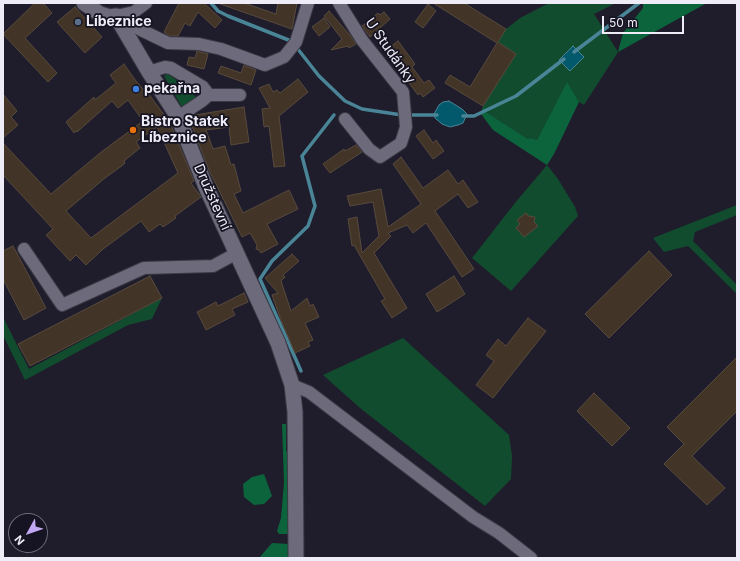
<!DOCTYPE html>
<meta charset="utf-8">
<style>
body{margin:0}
#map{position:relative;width:740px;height:561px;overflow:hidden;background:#1f1d2b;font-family:Inter,sans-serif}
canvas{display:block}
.frame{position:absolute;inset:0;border:4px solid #edecf7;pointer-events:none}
.north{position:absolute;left:8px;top:513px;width:40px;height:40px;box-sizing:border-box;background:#161422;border:1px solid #6c6a77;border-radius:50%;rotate:230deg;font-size:11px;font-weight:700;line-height:16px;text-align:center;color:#edecf7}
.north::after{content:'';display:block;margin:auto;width:14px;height:18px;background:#c1a8f3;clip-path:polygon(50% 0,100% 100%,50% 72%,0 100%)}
.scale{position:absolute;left:602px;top:16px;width:82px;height:18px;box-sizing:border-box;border:2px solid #edecf7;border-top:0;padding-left:5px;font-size:12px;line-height:14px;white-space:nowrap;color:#edecf7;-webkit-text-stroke:3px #161422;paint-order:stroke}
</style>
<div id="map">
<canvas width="740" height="561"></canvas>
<div class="frame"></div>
<div class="north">N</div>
<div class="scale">50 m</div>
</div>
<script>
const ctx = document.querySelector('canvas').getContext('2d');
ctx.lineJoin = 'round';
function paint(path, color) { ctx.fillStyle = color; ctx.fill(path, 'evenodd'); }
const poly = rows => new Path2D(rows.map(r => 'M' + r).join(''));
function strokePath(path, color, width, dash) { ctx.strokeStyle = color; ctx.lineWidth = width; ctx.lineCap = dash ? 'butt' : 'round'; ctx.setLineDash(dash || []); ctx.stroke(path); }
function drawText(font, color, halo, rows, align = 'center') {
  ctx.font = font + ' Inter,sans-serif'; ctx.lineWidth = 3.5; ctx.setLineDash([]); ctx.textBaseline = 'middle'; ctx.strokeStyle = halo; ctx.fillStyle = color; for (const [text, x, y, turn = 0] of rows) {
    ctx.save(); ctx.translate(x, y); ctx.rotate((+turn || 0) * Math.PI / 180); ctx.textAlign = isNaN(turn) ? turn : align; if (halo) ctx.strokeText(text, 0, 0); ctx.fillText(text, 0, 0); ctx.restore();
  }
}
paint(poly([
 [549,3,616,3,594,14,618,52,584,105,579,102,567,83,537,140,531,138,528,139,486,112,483,106,516,54,498,42,506,29,520,18],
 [168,73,196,97,183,109,164,76],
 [547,165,558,179,575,207,578,216,511,291,472,258,515,203],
 [737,205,737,215,695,232,693,241,737,285,737,294,688,246,664,252,653,238],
 [162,298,152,319,128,325,25,380,3,335,3,317,29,369],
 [403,338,509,435,512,456,511,479,485,506,360,408,323,375]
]), '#124c2f');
paint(poly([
 [643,3,707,3,618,52,623,33,643,8],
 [567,82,579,102,554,154,547,165,493,130,481,114,483,106,486,112,528,139,531,138,537,140],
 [282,424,286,424,286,451,289,453,289,534,279,534,277,531,281,518,284,483],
 [264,474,272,496,264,504,254,505,244,497,243,484,252,477],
 [272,543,289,544,289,558,259,558]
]), '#0c643c');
const water = poly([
 [573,46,584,57,570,71,559,60,573,46],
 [449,101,462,109,467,114,463,123,458,125,450,127,442,124,435,118,434,114,439,105,443,102,449,101]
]);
paint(water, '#03596c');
strokePath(water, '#498596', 1);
strokePath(poly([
 [211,3,218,11,228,16,291,41],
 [297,48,319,76,345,101,362,109,402,115],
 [574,52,639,3],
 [410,115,437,115],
 [463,116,474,116,516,96,564,59],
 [301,371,260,279,272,261,308,226,315,206,302,156,334,115]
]), '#498596', 3.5);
const building = poly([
 [35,3,43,3,52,13,25,38,57,73,48,82,3,34,35,3],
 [179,3,204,3,222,20,215,28,198,12,190,26,185,23,178,36,170,36,164,32,179,3],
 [220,3,244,3,276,14,278,3,297,3,292,29,220,4,220,3],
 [433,3,464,3,506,29,498,42,516,54,483,106,445,83,450,75,470,87,497,43,433,3],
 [428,4,436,11,423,28,415,22,428,4],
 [75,7,102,37,85,53,57,22,75,7],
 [329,11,349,34,356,44,349,48,348,46,331,50,342,39,324,16,329,11],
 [384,12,390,19,370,37,362,26,378,13,380,15,384,12],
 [324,18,330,27,319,36,312,27,324,18],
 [398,41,415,64,412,67,424,83,429,80,435,88,423,97,420,93,418,95,385,51,398,41],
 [197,51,208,54,204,69,187,65,189,57,195,58,197,51],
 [124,64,136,81,147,94,148,93,170,123,194,181,191,183,201,197,175,216,176,218,163,227,160,224,149,232,141,221,103,249,86,265,76,255,70,261,46,235,53,229,3,175,3,143,51,194,100,153,143,121,128,100,118,108,112,101,77,132,76,131,74,133,66,122,94,97,95,100,116,83,110,75,124,64],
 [157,127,178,173,91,238,66,211,105,178,123,165,125,163,124,161,140,148,136,142,157,127],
 [244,65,256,70,251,85,218,73,221,66,241,73,244,65],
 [298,79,308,92,279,116,285,166,274,167,269,126,264,127,262,109,270,108,259,88,269,84,273,92,277,90,280,93,298,79],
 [3,94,17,111,11,117,18,125,3,138,3,94],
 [244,107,249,142,231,145,229,127,206,130,213,149,225,146,231,165,234,164,241,191,234,194,243,213,289,190,298,209,267,224,278,244,261,253,259,250,256,249,257,245,250,233,242,237,209,170,189,118,195,115,244,107],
 [424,130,433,143,436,140,444,151,433,159,416,136,424,130],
 [356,145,362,152,330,173,323,164,344,149,345,151,356,145],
 [401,157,423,188,448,170,458,184,463,180,478,202,468,208,458,194,435,211,474,269,462,277,426,223,413,233,407,225,388,233,391,236,374,253,407,308,392,318,381,301,385,299,354,245,352,246,348,219,357,217,362,253,379,236,373,202,350,206,347,196,381,189,388,227,421,204,393,164,401,157],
 [526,213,528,216,535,217,534,222,538,226,524,237,516,228,520,224,517,220,526,213],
 [13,246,46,308,24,320,3,279,3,251,13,246],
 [649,251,672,275,609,338,585,314,649,251],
 [292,254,299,261,283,275,285,277,281,281,291,311,307,298,310,306,313,304,319,317,305,323,313,340,308,342,310,346,295,353,281,320,272,295,278,293,265,278,292,254],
 [150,276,162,298,30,366,18,344,150,276],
 [454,276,465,294,437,312,426,294,454,276],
 [244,293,248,302,232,309,235,315,206,330,197,312,216,302,218,306,244,293],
 [528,318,546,331,493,398,476,385,494,361,486,355,498,339,506,346,528,318],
 [737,357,737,411,692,456,725,488,707,505,664,464,684,444,667,427,737,357],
 [594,393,630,428,612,446,577,411,594,393]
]);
paint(building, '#423528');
strokePath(building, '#584a3d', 1);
const minor = poly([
 [339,3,362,40,403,92,406,127,401,143,380,157,369,149,345,119],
 [116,16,141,30,168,43,199,44,221,49,265,65,284,57,296,42,308,3],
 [116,16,134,12,146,3],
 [149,72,165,67,171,68,203,87,209,95,240,95],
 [178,117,202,101,209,95],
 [24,249,62,305,144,268,213,266,237,253],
 [292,385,309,392,473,517,499,533,531,558]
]);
const tertiary = poly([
 [84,3,100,14,110,17,116,16,149,72,178,117,206,187,278,343,292,385,295,412,296,558]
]);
strokePath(minor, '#3b3945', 14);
strokePath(tertiary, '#3b3945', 17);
strokePath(minor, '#6c6a7b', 12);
strokePath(tertiary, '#6c6a7b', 15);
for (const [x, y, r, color] of [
 [78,22,4,"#5c6f8a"],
 [136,89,4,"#3f7fe0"],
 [133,130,4,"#e8710a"]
]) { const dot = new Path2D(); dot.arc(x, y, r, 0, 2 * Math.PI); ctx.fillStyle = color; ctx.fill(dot); strokePath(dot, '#161422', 1.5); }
drawText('bold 14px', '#edecf7', '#161422', [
 ["Líbeznice",86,22],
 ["pekařna",144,89],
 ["Bistro Statek",141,122],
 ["Líbeznice",141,138]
], 'left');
drawText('14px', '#edecf7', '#161422', [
 ["U Studánky",390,51,55],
 ["Družstevní",212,197,66]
]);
</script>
